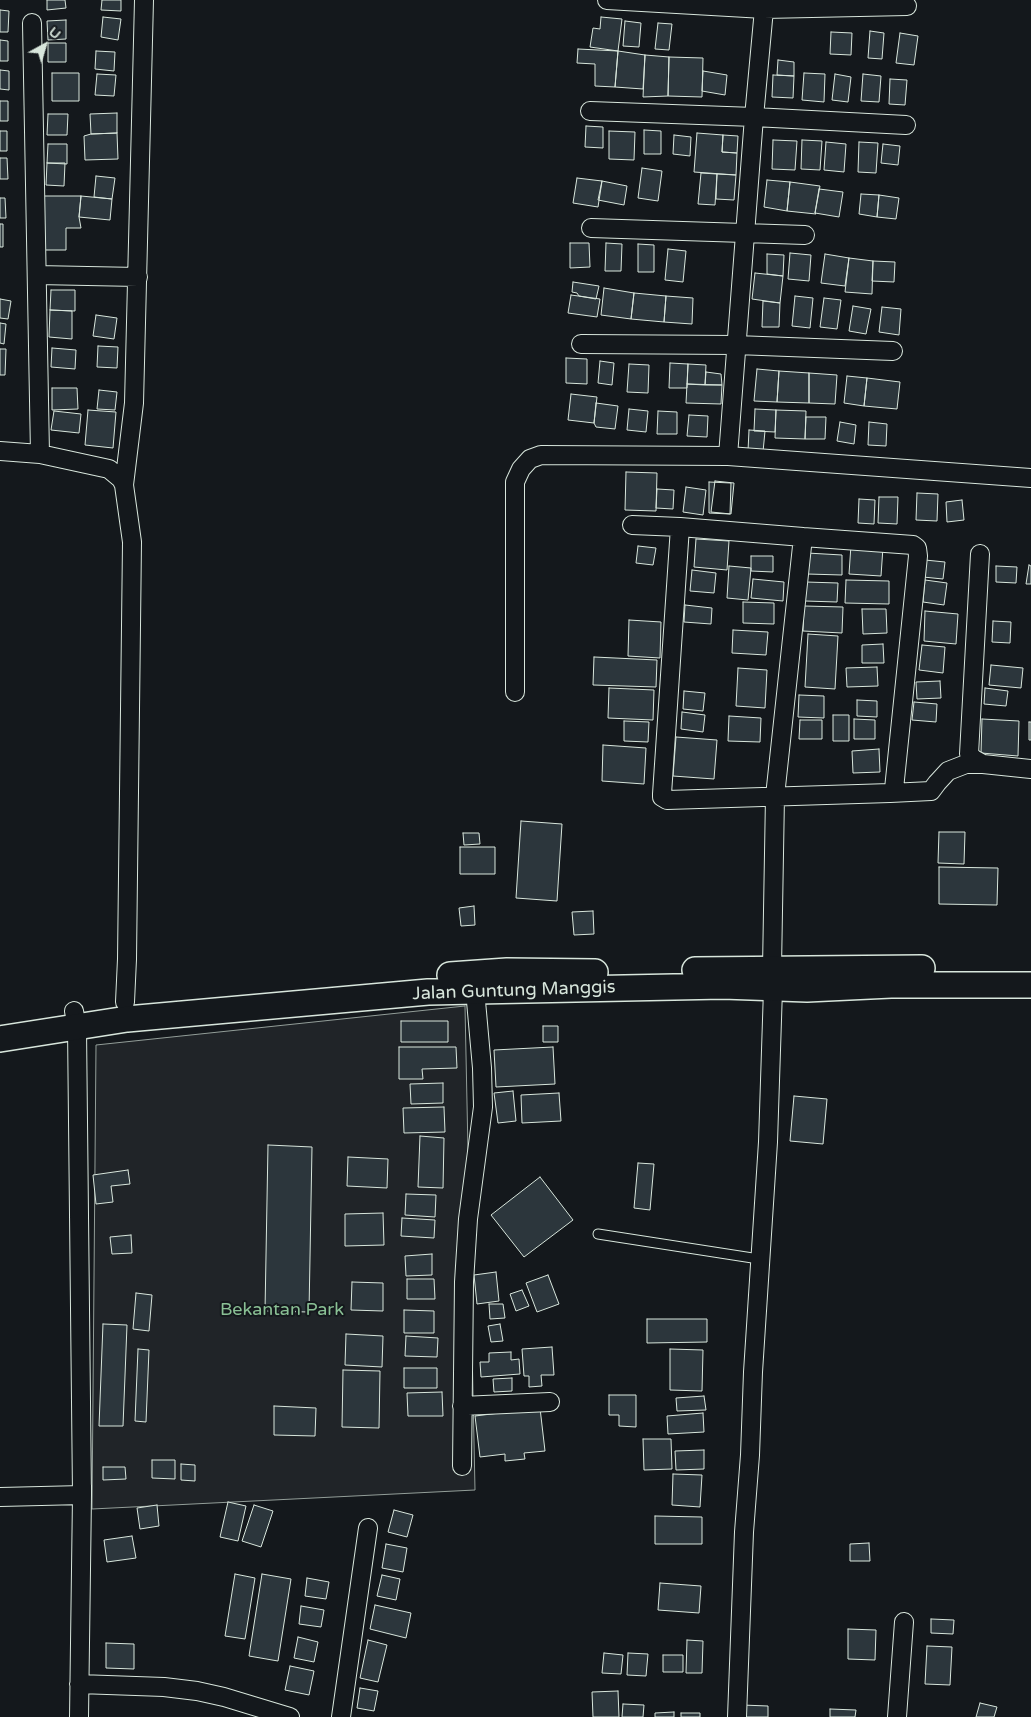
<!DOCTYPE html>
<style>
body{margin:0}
#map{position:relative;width:1031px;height:1717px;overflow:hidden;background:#14181c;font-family:"Varela Round",sans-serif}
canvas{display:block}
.north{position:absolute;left:20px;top:20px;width:50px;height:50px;-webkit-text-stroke:4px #14181c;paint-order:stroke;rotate:39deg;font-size:14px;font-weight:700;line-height:20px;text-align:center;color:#d8e6dc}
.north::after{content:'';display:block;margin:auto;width:18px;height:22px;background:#d8e6dc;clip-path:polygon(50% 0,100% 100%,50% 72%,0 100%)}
</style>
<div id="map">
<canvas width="1031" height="1717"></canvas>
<div class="north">U</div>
</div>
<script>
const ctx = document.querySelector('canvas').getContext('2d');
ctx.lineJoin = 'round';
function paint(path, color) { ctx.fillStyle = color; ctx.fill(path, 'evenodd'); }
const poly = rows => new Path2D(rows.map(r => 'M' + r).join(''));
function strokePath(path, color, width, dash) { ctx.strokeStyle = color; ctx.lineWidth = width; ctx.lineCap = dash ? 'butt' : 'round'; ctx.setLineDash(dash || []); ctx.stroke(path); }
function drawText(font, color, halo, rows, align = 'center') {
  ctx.font = font + ' "Varela Round",sans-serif'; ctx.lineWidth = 4; ctx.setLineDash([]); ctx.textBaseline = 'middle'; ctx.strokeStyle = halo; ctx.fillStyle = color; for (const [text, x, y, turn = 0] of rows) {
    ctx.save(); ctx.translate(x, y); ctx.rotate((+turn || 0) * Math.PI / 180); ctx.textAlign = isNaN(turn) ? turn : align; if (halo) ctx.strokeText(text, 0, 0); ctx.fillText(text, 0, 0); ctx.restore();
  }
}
const green = poly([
 [465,1006,475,1490,92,1509,96,1045,465,1006]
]);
paint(green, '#202428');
strokePath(green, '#939e99', 1);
const building = poly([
 [47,0,65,0,66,8,47,10,47,0],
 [102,0,121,0,121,11,101,10,102,0],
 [0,10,9,11,8,32,0,32,0,10],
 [103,17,121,19,118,40,101,37,103,17],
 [601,17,622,19,618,51,590,47,593,28,600,29,601,17],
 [66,20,66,39,48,40,47,21,66,20],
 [625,21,641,23,639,47,623,46,625,21],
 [658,23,672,24,669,50,655,49,658,23],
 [870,31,884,33,882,59,868,58,870,31],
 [831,32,852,33,851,55,830,54,831,32],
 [900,33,918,36,914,65,896,63,900,33],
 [0,40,8,41,8,61,0,61,0,40],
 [48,43,66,43,66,62,48,62,48,43],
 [578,49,618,51,615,87,595,86,595,64,577,63,578,49],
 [96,51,115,52,114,71,95,69,96,51],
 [618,51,645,55,643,89,615,87,618,51],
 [645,55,669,57,668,96,643,97,645,55],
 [669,57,703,58,702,97,668,96,669,57],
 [778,60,794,62,794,76,777,75,778,60],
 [0,70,9,71,9,90,0,89,0,70],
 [703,71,727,75,725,95,702,91,703,71],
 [52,73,79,73,79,101,52,101,52,73],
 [804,73,825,74,824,102,802,100,804,73],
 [97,74,116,75,114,96,95,95,97,74],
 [835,74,851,77,848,102,832,100,835,74],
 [863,74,881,76,879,102,861,101,863,74],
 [773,75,794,76,793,98,772,97,773,75],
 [890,79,907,80,905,105,889,104,890,79],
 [0,101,8,101,8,121,0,121,0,101],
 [117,113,117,133,91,134,90,114,117,113],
 [48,114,68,114,67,135,47,135,48,114],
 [586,126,603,127,603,148,585,147,586,126],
 [644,130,661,131,661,154,644,154,644,130],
 [0,131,7,131,7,151,0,151,0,131],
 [609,131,635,132,634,160,609,159,609,131],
 [117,133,118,159,85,160,84,136,91,134,117,133],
 [697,133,723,135,722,152,737,153,736,175,694,172,697,133],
 [674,135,691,137,690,156,673,154,674,135],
 [723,135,738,136,737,153,722,152,723,135],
 [773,140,797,141,795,170,772,169,773,140],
 [802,140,822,141,820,170,801,169,802,140],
 [826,142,846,144,844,172,824,170,826,142],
 [859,142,878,143,876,173,858,172,859,142],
 [48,144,67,144,67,164,47,163,48,144],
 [883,144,900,146,898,165,881,163,883,144],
 [0,158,7,158,8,179,0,179,0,158],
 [47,163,65,163,64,186,46,185,47,163],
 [642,168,662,171,658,201,638,198,642,168],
 [701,173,717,174,715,205,698,204,701,173],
 [717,174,736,175,734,200,716,199,717,174],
 [96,176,115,178,112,199,94,197,96,176],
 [577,178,602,181,598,207,573,203,577,178],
 [767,180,790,182,787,211,764,207,767,180],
 [602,181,627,186,624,205,598,200,602,181],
 [790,182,820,186,815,213,816,214,787,211,790,182],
 [819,189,843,192,839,217,815,213,819,189],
 [861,194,879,195,877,217,859,214,861,194],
 [879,195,899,198,896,219,877,217,879,195],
 [42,196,81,196,79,217,81,228,66,228,66,250,43,250,42,196],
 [81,196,112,199,110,220,79,217,81,196],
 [0,198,5,198,6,218,0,218,0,198],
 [0,224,3,224,3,247,0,247,0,224],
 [570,243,589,243,590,267,570,268,570,243],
 [606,243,622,244,621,271,605,271,606,243],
 [638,244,654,245,654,272,638,272,638,244],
 [668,249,686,251,683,282,665,280,668,249],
 [790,253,811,255,809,281,788,279,790,253],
 [767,254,784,255,783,276,767,274,767,254],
 [825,254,849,258,845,286,821,283,825,254],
 [849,258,873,261,872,294,845,292,849,258],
 [873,261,895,262,894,282,872,281,873,261],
 [755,273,783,276,780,303,752,299,755,273],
 [573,282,599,286,596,299,579,296,577,293,572,292,573,282],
 [604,288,634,293,631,319,601,315,604,288],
 [51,290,75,290,75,311,50,310,51,290],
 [634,293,666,296,664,322,631,319,634,293],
 [571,295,600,299,597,317,568,313,571,295],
 [666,296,693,298,692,324,664,322,666,296],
 [795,296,813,298,810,328,792,326,795,296],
 [824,298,841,300,837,329,820,327,824,298],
 [0,299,11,301,8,319,0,318,0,299],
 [763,301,780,303,779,327,762,327,763,301],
 [853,306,871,309,866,334,849,331,853,306],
 [882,307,901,309,899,335,879,332,882,307],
 [50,310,72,311,72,339,49,337,50,310],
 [96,315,117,318,114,339,93,336,96,315],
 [0,323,6,324,4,344,0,343,0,323],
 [98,346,118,347,117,368,97,367,98,346],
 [52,348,76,350,75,369,51,367,52,348],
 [0,349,6,349,5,375,0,375,0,349],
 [566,358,587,359,587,384,566,383,566,358],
 [600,361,614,363,612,385,598,383,600,361],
 [670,363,688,364,687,388,669,388,670,363],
 [629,364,649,365,648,393,627,392,629,364],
 [688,364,706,365,705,385,687,384,688,364],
 [757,369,779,371,777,402,754,401,757,369],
 [779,371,809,373,809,403,777,402,779,371],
 [706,372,721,374,722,385,705,385,706,372],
 [809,373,837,375,835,404,809,403,809,373],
 [847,376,867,378,864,406,844,403,847,376],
 [867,378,900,382,897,409,864,406,867,378],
 [687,384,722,385,721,404,686,403,687,384],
 [52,388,77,388,78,409,52,410,52,388],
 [99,390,117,392,115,410,97,409,99,390],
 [571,394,597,397,594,423,568,420,571,394],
 [596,403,618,406,615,429,596,427,594,423,596,403],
 [629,409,648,411,646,432,627,430,629,409],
 [755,409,776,410,775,432,754,431,755,409],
 [88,410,116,412,113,448,85,445,88,410],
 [776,410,806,411,805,439,775,438,776,410],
 [54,411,81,414,79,433,51,430,54,411],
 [658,411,677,412,677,434,657,434,658,411],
 [689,415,708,416,707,437,687,436,689,415],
 [806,417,826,417,825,439,805,439,806,417],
 [840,422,856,425,854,444,837,441,840,422],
 [869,422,887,424,886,446,868,445,869,422],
 [749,430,765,431,763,452,748,451,749,430],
 [626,472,657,473,656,511,625,510,626,472],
 [715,481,734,483,731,514,711,512,715,481],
 [709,482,731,483,730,514,709,513,709,482],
 [686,487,706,490,703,515,683,512,686,487],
 [657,489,674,490,673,509,656,508,657,489],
 [917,493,938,494,937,521,916,520,917,493],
 [879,497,898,497,897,524,878,523,879,497],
 [859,499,875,500,874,524,858,523,859,499],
 [962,500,964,520,947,522,946,502,962,500],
 [696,539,729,541,727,570,694,567,696,539],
 [851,545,883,547,881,576,849,574,851,545],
 [638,546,656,548,653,565,636,563,638,546],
 [807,553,842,555,842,575,807,574,807,553],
 [751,556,773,556,773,572,751,571,751,556],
 [925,560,945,562,943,579,923,577,925,560],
 [1029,565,1031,566,1031,584,1026,584,1029,565],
 [729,566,751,568,748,600,727,598,729,566],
 [996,566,1017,567,1016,583,996,582,996,566],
 [692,570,716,573,714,593,690,591,692,570],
 [753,579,784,582,783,601,751,598,753,579],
 [846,580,889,581,889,604,845,603,846,580],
 [925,580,947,583,944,605,923,602,925,580],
 [806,582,838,583,837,602,805,601,806,582],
 [743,602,774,603,774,624,743,623,743,602],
 [685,605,712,608,711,624,684,622,685,605],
 [804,606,843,607,842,633,803,631,804,606],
 [862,609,886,609,887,633,863,634,862,609],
 [925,611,958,614,956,644,924,641,925,611],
 [629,620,661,622,660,658,628,656,629,620],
 [993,621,1011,622,1010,643,992,642,993,621],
 [733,630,768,632,766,655,732,653,733,630],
 [808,634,838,636,835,689,805,687,808,634],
 [883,644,884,663,862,663,862,645,883,644],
 [922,645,945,647,943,673,919,670,922,645],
 [594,657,657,660,656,687,593,685,594,657],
 [991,665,1023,668,1021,688,989,685,991,665],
 [877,667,878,686,847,687,846,668,877,667],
 [738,668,767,670,765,708,736,706,738,668],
 [940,681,941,698,917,699,916,682,940,681],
 [609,688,654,690,653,720,608,718,609,688],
 [985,688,1008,691,1006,706,984,704,985,688],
 [684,691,705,693,703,711,683,709,684,691],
 [799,695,824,696,824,718,798,717,799,695],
 [857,700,877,701,877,717,857,716,857,700],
 [914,702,937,704,936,722,912,720,914,702],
 [682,712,705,715,703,732,681,729,682,712],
 [833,715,849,715,849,741,833,741,833,715],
 [729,716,761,718,760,742,728,741,729,716],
 [854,719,875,720,875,739,854,739,854,719],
 [982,719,1019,721,1018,756,981,753,982,719],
 [800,720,822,720,822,739,799,739,800,720],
 [624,721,649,722,648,742,624,741,624,721],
 [1029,722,1031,722,1031,740,1029,740,1029,722],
 [676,737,717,740,714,779,673,776,676,737],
 [603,745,646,748,644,784,602,781,603,745],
 [879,749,880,772,853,773,852,751,879,749],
 [521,821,562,824,557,901,516,898,521,821],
 [939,832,965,832,964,864,938,863,939,832],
 [463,833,479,833,480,844,464,845,463,833],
 [460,847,495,847,495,874,460,874,460,847],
 [939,867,998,868,997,905,939,904,939,867],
 [474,906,475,925,461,926,459,908,474,906],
 [593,911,594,934,574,935,572,912,593,911],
 [401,1021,448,1021,448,1042,401,1042,401,1021],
 [543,1026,558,1026,558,1042,543,1042,543,1026],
 [399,1047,456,1047,457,1068,422,1069,423,1079,399,1079,399,1047],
 [553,1047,555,1084,496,1087,494,1050,553,1047],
 [443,1083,443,1103,411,1104,410,1084,443,1083],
 [513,1091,516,1121,498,1123,494,1093,513,1091],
 [559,1093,561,1121,522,1123,521,1095,559,1093],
 [794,1096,827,1099,823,1144,790,1141,794,1096],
 [444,1107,445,1132,404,1133,403,1108,444,1107],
 [420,1136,444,1138,443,1188,418,1187,420,1136],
 [268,1145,312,1147,309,1312,265,1311,268,1145],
 [348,1157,388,1159,387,1188,347,1186,348,1157],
 [638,1163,654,1164,650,1210,634,1208,638,1163],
 [128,1170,130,1184,111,1186,113,1202,96,1204,93,1175,128,1170],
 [540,1177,573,1220,524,1257,491,1215,540,1177],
 [406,1194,436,1195,435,1217,405,1215,406,1194],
 [383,1213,384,1245,345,1246,345,1214,383,1213],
 [402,1218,435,1220,434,1238,401,1236,402,1218],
 [131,1235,132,1253,112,1254,110,1237,131,1235],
 [432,1254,432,1275,406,1276,405,1256,432,1254],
 [496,1272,499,1301,477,1304,474,1275,496,1272],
 [548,1275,559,1304,537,1312,526,1283,548,1275],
 [407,1279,434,1279,435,1299,407,1299,407,1279],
 [352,1282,383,1283,383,1311,351,1310,352,1282],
 [522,1290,529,1306,516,1311,510,1294,522,1290],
 [136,1293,152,1295,149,1331,133,1329,136,1293],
 [489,1304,503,1304,505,1318,490,1319,489,1304],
 [404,1310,434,1311,434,1333,404,1333,404,1310],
 [647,1319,707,1319,707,1342,647,1343,647,1319],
 [103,1324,127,1325,123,1426,99,1426,103,1324],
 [500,1324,503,1341,491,1342,488,1326,500,1324],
 [346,1334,383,1336,382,1367,345,1365,346,1334],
 [406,1336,438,1338,437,1357,405,1356,406,1336],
 [552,1347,554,1375,541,1375,542,1386,529,1387,529,1376,524,1376,522,1349,552,1347],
 [138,1349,149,1350,146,1422,135,1421,138,1349],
 [670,1349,703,1350,702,1391,670,1390,670,1349],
 [511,1352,511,1360,519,1359,520,1374,481,1377,480,1362,489,1362,489,1353,511,1352],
 [404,1368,437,1368,437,1388,404,1388,404,1368],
 [343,1370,380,1371,379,1428,342,1427,343,1370],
 [512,1378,512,1391,494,1392,493,1379,512,1378],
 [442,1392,443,1416,408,1416,407,1393,442,1392],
 [609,1395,636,1395,636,1427,619,1426,619,1415,609,1415,609,1395],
 [704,1396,706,1410,677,1411,676,1398,704,1396],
 [274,1406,316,1408,315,1436,274,1435,274,1406],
 [540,1408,545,1451,524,1453,525,1459,505,1461,505,1454,480,1457,475,1416,540,1408],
 [703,1413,704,1432,668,1434,667,1416,703,1413],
 [643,1439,671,1439,672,1469,644,1470,643,1439],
 [704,1450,704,1469,676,1470,675,1451,704,1450],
 [152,1460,175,1460,175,1479,152,1478,152,1460],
 [181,1464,195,1465,195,1481,181,1480,181,1464],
 [103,1467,125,1467,126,1479,103,1480,103,1467],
 [673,1474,702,1475,700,1507,672,1505,673,1474],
 [228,1502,246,1506,238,1541,220,1537,228,1502],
 [157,1505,159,1526,140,1529,137,1508,157,1505],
 [254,1505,273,1511,261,1547,242,1541,254,1505],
 [394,1510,413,1515,407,1537,388,1532,394,1510],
 [655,1516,702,1517,702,1544,655,1544,655,1516],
 [132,1536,136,1558,107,1562,104,1540,132,1536],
 [869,1543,870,1561,850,1561,850,1544,869,1543],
 [386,1544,407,1548,403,1572,382,1568,386,1544],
 [235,1574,255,1578,245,1639,225,1636,235,1574],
 [262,1574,291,1579,278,1661,249,1656,262,1574],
 [382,1575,400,1579,396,1600,377,1596,382,1575],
 [307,1578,329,1582,326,1599,305,1596,307,1578],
 [660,1583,701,1586,699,1613,658,1610,660,1583],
 [375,1605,411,1613,406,1638,370,1629,375,1605],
 [301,1606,324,1610,321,1627,299,1624,301,1606],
 [931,1619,954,1620,953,1634,931,1633,931,1619],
 [848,1629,876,1630,875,1660,848,1659,848,1629],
 [298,1637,318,1642,314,1662,294,1658,298,1637],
 [368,1640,387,1645,378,1682,360,1678,368,1640],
 [687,1640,703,1641,702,1673,686,1673,687,1640],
 [106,1643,134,1644,134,1669,106,1668,106,1643],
 [927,1646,952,1647,950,1685,925,1684,927,1646],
 [604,1653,623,1655,621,1674,602,1673,604,1653],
 [628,1653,648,1654,646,1676,627,1675,628,1653],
 [663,1655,683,1655,683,1672,663,1672,663,1655],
 [290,1666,314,1671,309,1695,285,1690,290,1666],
 [360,1688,378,1691,374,1711,357,1708,360,1688],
 [618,1691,619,1717,593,1717,592,1692,618,1691],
 [980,1703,997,1707,994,1717,976,1717,980,1703],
 [623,1704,644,1705,643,1717,622,1717,623,1704],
 [742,1705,768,1706,768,1717,741,1717,742,1705],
 [830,1709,856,1710,855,1717,830,1717,830,1709],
 [674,1712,674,1717,655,1717,655,1713,674,1712],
 [681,1713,700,1713,700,1717,681,1717,681,1713]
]);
paint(building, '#2c363c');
strokePath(building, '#d8e6dc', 1);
const lane = poly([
 [598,1234,759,1259]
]);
const street = poly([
 [607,0,764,9,754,117,728,456],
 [764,9,907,6],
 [32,23,40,454],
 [590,111,754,117,906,125],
 [591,228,805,235],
 [37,275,138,277],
 [581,344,736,345,893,351],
 [0,451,40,454,109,469,121,479,124,485,132,542,127,959,125,1002],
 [124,485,134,403,144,0],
 [632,525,680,527,803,537,775,796,772,968,773,989,768,1142,753,1372,750,1455,744,1532,737,1717],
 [680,527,662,794,662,797,667,800,890,793,894,789,918,556,917,548,913,545,803,537],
 [980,554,969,754,974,759,983,764,1031,769],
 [515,692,515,482,521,469,530,459,541,455,728,456,1031,478],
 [890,793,931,791,937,783,948,771,966,764,983,764],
 [74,1011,77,1028,82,1495,79,1717],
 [462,1406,550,1402],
 [462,1466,464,1282,468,1219,483,1107,482,1068,475,990],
 [0,1497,82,1495,82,1485],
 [79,1684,164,1687,197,1691,224,1697,290,1717],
 [341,1717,368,1528],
 [897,1717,904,1622]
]);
const secondary = poly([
 [695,970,922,968],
 [450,975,507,971,595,972],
 [0,1039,127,1019,428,992,723,986,807,989,891,985,1031,985]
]);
strokePath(lane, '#d8e6dc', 11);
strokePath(street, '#d8e6dc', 20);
strokePath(secondary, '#d8e6dc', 28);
strokePath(lane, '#14181c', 9);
strokePath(street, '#14181c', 18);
strokePath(secondary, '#14181c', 25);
drawText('18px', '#d8e6dc', '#14181c', [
 ["Jalan Guntung Manggis",514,991,-2]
]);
drawText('18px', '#8ac095', '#14181c', [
 ["Bekantan Park",282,1310]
]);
</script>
